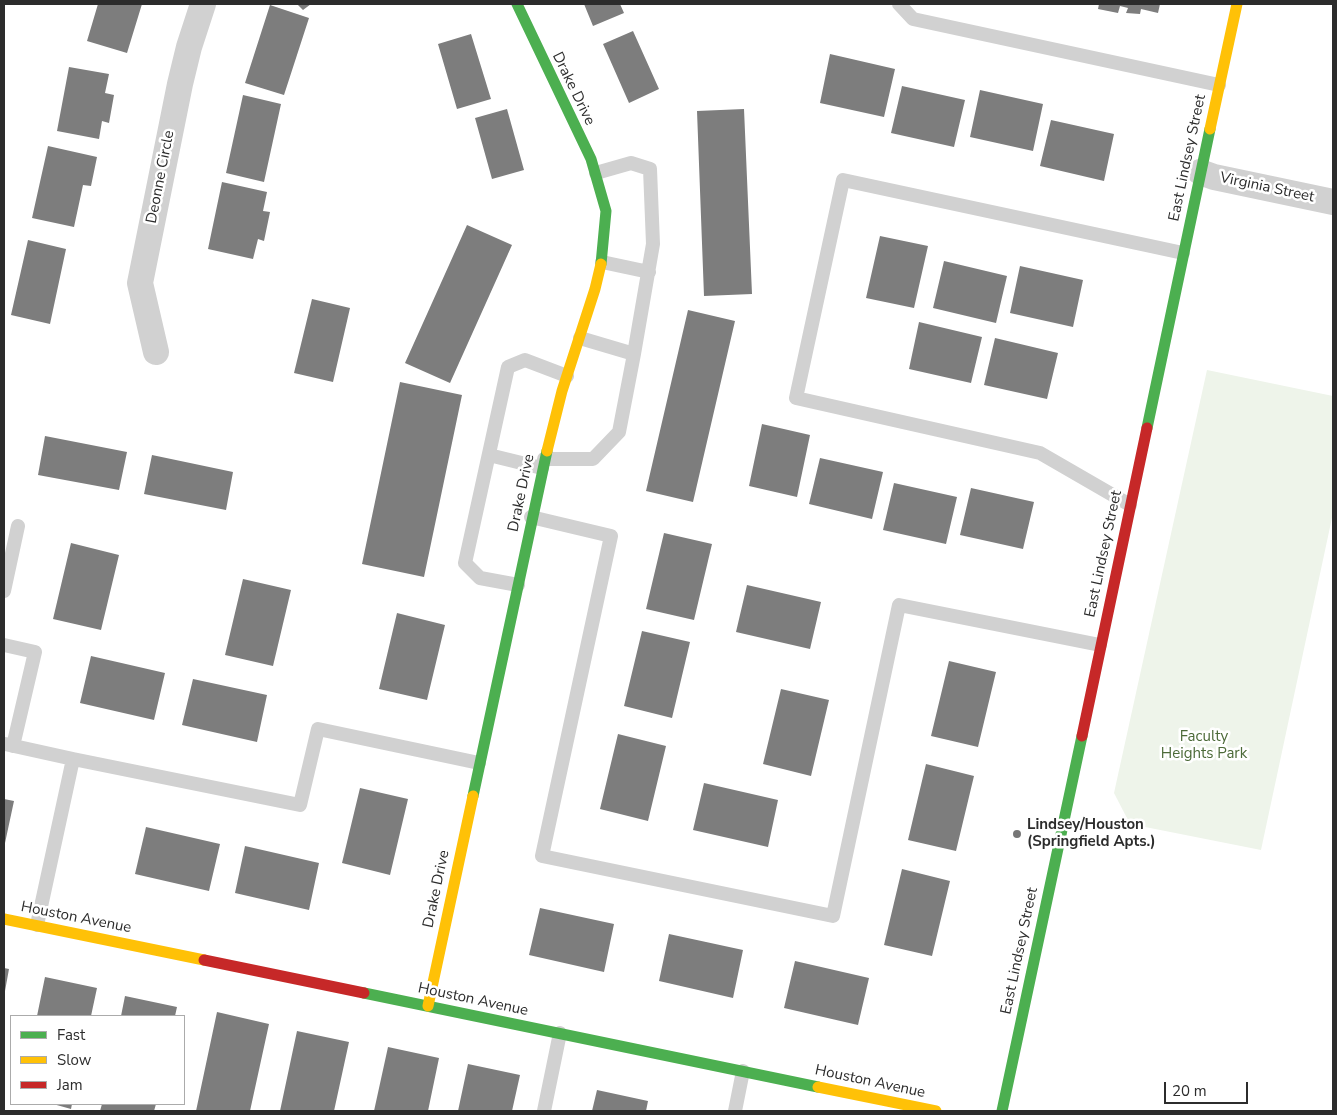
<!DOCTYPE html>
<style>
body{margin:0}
#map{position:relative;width:1337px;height:1115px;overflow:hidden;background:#fff;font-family:"Nunito Sans",sans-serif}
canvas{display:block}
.frame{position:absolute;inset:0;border:5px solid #2c2c2c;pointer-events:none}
.legend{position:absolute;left:10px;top:1015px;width:175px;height:90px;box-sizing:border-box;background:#fff;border:1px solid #ababab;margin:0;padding:6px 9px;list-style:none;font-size:15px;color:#2c2c2c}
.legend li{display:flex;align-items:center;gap:10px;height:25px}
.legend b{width:25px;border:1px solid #ababab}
.scale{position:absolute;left:1164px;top:1082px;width:84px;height:22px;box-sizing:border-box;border:2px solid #2c2c2c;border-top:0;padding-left:6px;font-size:15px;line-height:18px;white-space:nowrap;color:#2c2c2c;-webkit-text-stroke:4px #fff;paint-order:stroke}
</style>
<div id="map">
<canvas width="1337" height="1115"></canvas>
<div class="frame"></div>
<ul class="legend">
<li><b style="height:6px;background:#4caf50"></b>Fast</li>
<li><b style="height:6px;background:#ffc107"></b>Slow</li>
<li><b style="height:6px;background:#c62828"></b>Jam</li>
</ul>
<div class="scale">20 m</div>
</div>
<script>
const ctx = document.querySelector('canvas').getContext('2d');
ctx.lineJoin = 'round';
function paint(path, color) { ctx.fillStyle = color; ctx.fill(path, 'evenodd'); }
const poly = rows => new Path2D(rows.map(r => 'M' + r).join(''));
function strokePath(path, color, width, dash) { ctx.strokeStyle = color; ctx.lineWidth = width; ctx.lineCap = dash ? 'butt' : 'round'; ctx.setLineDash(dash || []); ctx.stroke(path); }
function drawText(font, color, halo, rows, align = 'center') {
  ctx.font = font + ' "Nunito Sans",sans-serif'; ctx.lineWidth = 5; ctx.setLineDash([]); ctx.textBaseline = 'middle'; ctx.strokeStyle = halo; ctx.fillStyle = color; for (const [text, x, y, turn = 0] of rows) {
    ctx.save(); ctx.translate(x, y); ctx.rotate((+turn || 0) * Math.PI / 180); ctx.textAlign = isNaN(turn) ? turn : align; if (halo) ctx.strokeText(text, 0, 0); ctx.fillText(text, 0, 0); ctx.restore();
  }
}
paint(poly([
 [1207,370,1333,396,1333,513,1261,850,1130,824,1114,793]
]), '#eef4ea');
paint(poly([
 [98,4,142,4,127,53,87,41],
 [297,4,311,4,303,10],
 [584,4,620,4,624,13,593,26],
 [1099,4,1160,4,1158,13,1141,9,1140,14,1126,13,1128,8,1120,6,1118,13,1098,9],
 [270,5,309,18,284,95,245,83],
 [633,31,659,89,629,103,603,44],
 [471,34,491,99,457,109,438,44],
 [830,54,895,69,884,117,820,103],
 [69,67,109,74,105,93,114,95,109,123,102,121,99,139,57,131],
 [902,86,965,100,954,147,891,133],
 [980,90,1043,104,1033,151,970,137],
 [243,95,281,104,264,182,226,173],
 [507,109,524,170,492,179,475,118],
 [744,109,752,294,704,296,697,111],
 [1051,120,1114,134,1104,181,1040,166],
 [48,146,97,157,91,186,83,185,74,227,32,218],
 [222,182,267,192,263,211,270,212,264,241,258,239,253,259,208,249],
 [467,225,512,245,450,383,405,363],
 [880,236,928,246,914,308,866,298],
 [28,240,66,249,50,324,11,315],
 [944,261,1007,276,996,323,933,308],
 [1020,266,1083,280,1073,327,1010,313],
 [312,299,350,308,333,382,294,373],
 [688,310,735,321,693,502,646,491],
 [919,322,982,337,971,383,909,369],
 [995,338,1058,353,1047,399,984,385],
 [400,382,462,395,424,577,362,564],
 [762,424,810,435,797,497,749,486],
 [45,436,127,452,119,490,38,475],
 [152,455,233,472,226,510,144,494],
 [820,458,883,472,872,519,809,504],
 [894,483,957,497,946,544,883,530],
 [971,488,1034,502,1023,549,960,535],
 [664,533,712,544,694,620,646,609],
 [71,543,119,555,101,630,53,619],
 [243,579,291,590,273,666,225,655],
 [747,585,821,602,810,649,736,632],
 [397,613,445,625,427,700,379,689],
 [642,631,690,642,672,718,624,706],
 [91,656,165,673,154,720,80,703],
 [949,661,996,672,978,747,931,736],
 [193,679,267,695,257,742,182,725],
 [781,689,829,700,811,776,763,764],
 [618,734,666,746,648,821,600,809],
 [926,764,974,776,956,851,908,840],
 [704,783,778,800,768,847,693,830],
 [360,788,408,799,390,875,342,863],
 [4,799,14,801,5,843,4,843],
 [146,827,220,844,209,891,135,874],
 [245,846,319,863,309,910,235,893],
 [902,869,950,881,932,956,884,945],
 [540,908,614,924,604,972,529,955],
 [669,934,743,950,733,998,659,981],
 [795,961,869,978,858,1025,784,1008],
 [4,968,9,969,5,991,4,991],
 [45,977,97,988,91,1016,37,1016],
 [125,996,177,1007,175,1016,121,1016],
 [217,1012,269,1024,250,1111,196,1111],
 [297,1031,349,1042,334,1111,280,1111],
 [388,1047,439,1058,428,1111,374,1111],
 [468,1064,520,1075,512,1111,458,1111],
 [597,1090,648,1101,646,1111,592,1111],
 [53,1104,72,1104,71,1109],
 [102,1104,156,1104,154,1111,100,1111]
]), '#7d7d7d');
strokePath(poly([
 [899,4,913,19,1219,85],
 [602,262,649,272],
 [580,338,634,354],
 [489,455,542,468],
 [544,459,593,459,619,432,634,354,653,244,650,169,631,163,596,173],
 [1130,505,1040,453,796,398,843,180,1183,253],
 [531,517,611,536,542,856,833,916,899,605,1100,645],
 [518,585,480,578,465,563,508,367,525,360,567,376],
 [4,591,18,526],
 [4,645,35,652,13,746],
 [5,744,73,759],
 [37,925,73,759,300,805,318,729,479,763],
 [544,1111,560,1033],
 [735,1111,743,1071]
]), '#d1d1d1', 14);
strokePath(poly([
 [1200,172,1214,177,1333,202],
 [156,352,140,283,180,84,189,47,203,4]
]), '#d1d1d1', 26);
strokePath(poly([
 [517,4,591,159,606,211,601,264],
 [1147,428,1210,129],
 [473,796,547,451],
 [364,993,818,1087],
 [1002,1111,1082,736]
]), '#4caf50', 11);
strokePath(poly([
 [1210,129,1237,4],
 [547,451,562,391,595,289,601,264],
 [4,919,204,960],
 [428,1006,473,796],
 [818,1087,936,1111]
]), '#ffc107', 11);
strokePath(poly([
 [1082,736,1147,428],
 [204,960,364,993]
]), '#c62828', 11);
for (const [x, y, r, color] of [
 [1017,834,5,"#767676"]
]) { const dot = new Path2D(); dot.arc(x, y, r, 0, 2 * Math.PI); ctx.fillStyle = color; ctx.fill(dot); strokePath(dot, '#fff', 2); }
drawText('15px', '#2c2c2c', '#fff', [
 ["Drake Drive",573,89,64],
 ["East Lindsey Street",1188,158,-78],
 ["Deonne Circle",161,177,-79],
 ["Virginia Street",1267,188,12],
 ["Drake Drive",522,493,-78],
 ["East Lindsey Street",1104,554,-78],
 ["Drake Drive",437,889,-78],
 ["Houston Avenue",76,918,11],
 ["East Lindsey Street",1020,951,-78],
 ["Houston Avenue",473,1000,12],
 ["Houston Avenue",870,1082,12]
]);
drawText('15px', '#4c6a38', '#fff', [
 ["Faculty",1204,737],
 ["Heights Park",1204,754]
]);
drawText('bold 15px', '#2c2c2c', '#fff', [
 ["Lindsey/Houston",1027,825],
 ["(Springfield Apts.)",1027,842]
], 'left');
</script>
